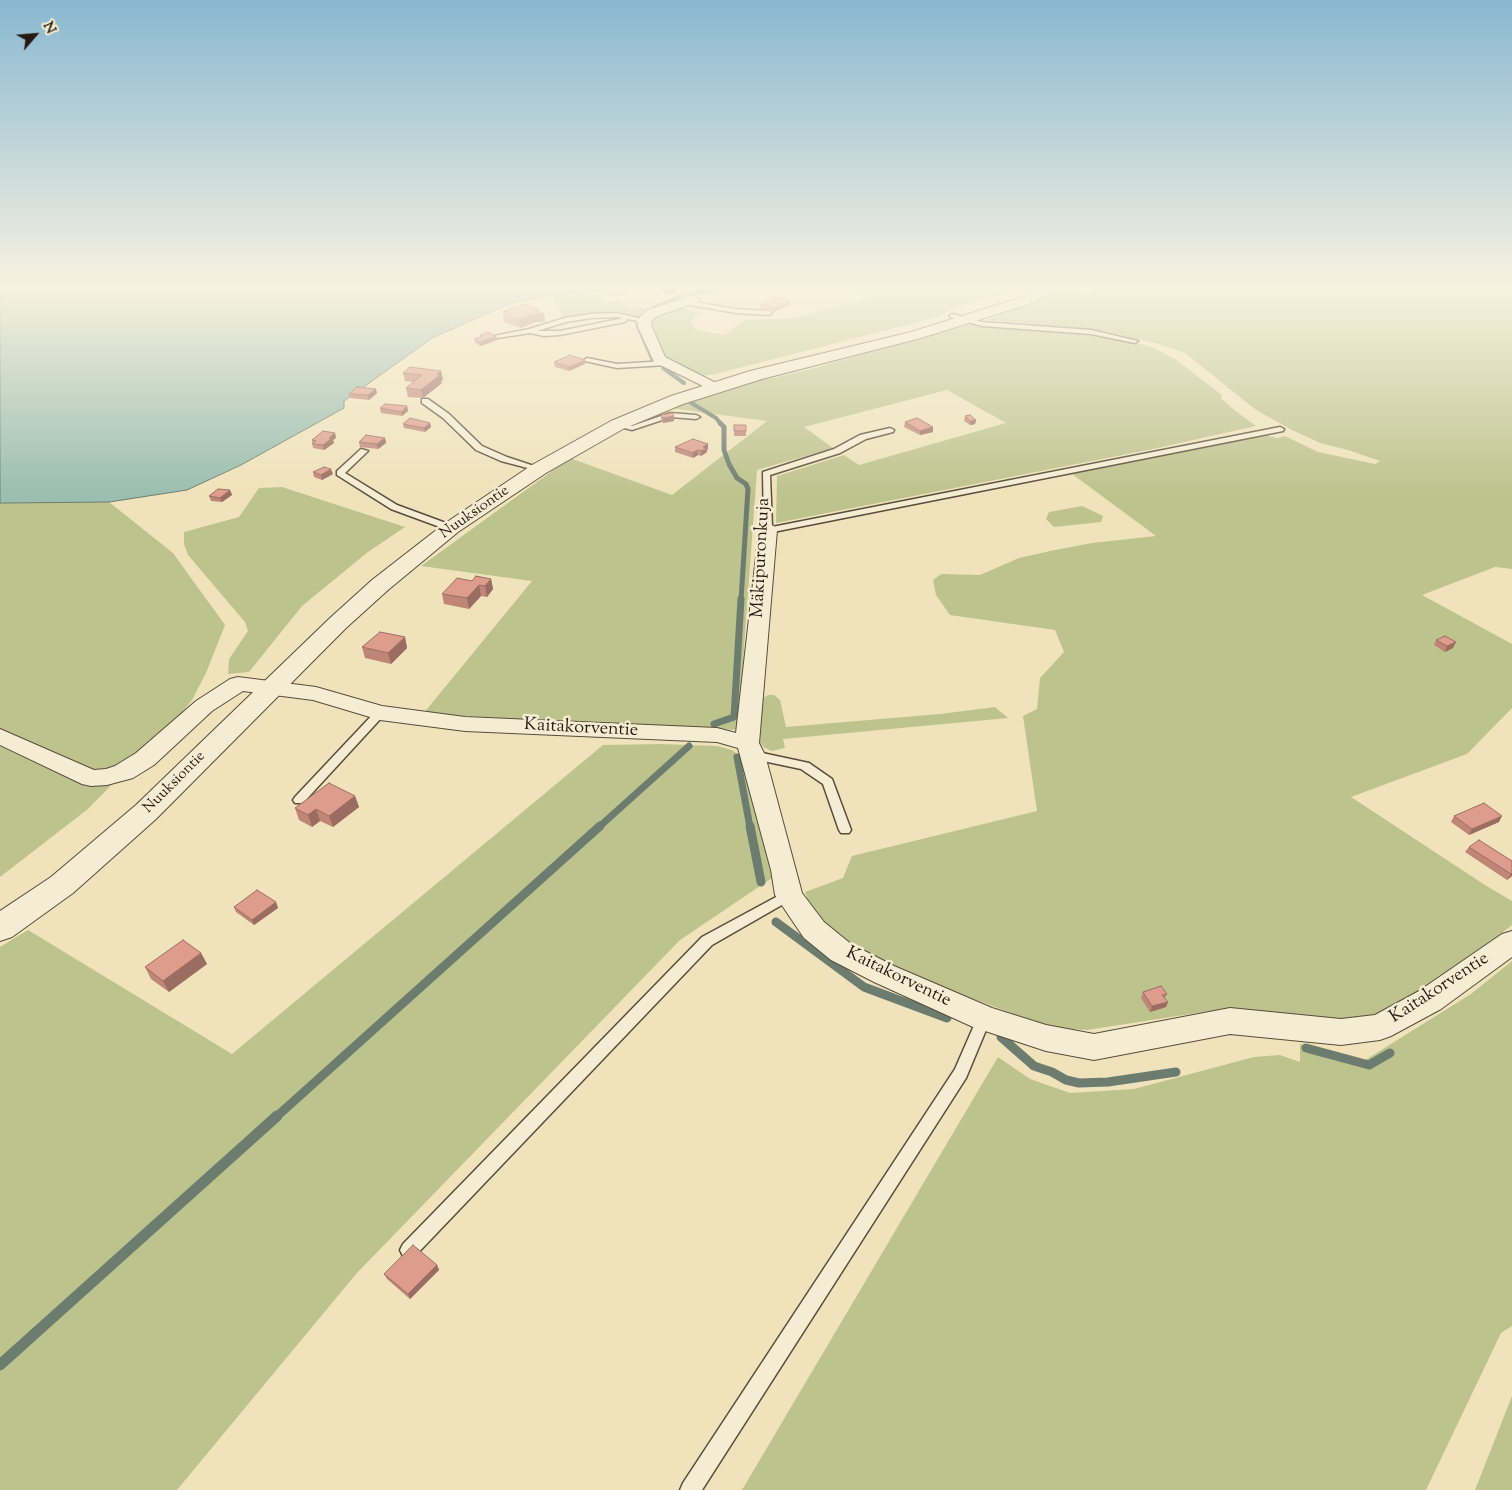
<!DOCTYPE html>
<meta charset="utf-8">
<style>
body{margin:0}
#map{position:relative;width:1512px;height:1490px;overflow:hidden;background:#f0e3bb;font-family:"Sorts Mill Goudy",serif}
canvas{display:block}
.north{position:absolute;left:10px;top:10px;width:50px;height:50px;-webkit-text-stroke:4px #f5edd3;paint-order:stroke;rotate:63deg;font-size:14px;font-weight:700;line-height:20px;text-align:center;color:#261910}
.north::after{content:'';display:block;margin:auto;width:18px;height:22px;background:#261910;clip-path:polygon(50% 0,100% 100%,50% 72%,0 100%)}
</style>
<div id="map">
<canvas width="1512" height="1490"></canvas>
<div class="north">N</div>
</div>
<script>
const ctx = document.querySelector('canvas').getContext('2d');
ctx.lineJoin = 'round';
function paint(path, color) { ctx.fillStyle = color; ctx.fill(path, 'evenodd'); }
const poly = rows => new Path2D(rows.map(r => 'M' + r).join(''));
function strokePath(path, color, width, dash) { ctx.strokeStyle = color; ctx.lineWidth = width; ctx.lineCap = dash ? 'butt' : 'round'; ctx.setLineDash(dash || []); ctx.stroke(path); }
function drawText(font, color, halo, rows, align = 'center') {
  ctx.font = font + ' "Sorts Mill Goudy",serif'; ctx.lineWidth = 5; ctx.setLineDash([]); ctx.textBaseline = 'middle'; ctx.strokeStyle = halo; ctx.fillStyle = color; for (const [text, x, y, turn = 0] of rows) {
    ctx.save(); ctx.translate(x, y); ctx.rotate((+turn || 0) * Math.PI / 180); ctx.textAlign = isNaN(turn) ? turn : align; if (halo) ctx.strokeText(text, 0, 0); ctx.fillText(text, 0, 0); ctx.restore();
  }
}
paint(poly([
 [690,286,752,286,700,295],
 [842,286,1025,286,951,309,938,317,715,374,701,376,666,358,660,352,651,327,651,319,616,315,565,320,551,296,600,290,602,301,621,300,628,308,680,307,699,313,691,322,696,330,725,335,744,320,796,318,866,298],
 [1082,286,1512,286,1512,569,1495,567,1422,595,1512,644,1512,708,1467,754,1351,797,1485,885,1512,901,1512,925,1461,965,1387,1012,1361,1019,1299,1017,1223,1009,1087,1030,1052,1028,903,973,854,948,813,913,805,892,843,878,852,856,1037,811,1023,716,1037,709,1040,678,1064,652,1055,630,950,615,936,595,933,580,941,574,980,575,1019,558,1050,551,1092,543,1156,536,1072,474,1264,435,1277,438,1285,436,1318,452,1375,464,1380,461,1348,450,1320,443,1292,430,1256,410,1185,353,1155,343,1107,332,1078,328,987,320,1055,295,1066,292,1085,294,1098,291],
 [971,324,992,328,1105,336,1152,347,1175,359,1222,395,1221,398,1233,409,1256,426,1153,449,776,523,777,476,844,455,859,465,1006,423,947,390,804,427,833,448,757,470,738,730,423,714,532,581,421,566,570,458,672,495,767,421,670,408,753,381,773,378,811,369],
 [282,487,405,527,368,552,302,606,249,672,228,674,229,659,248,631,245,622,188,555,184,544,184,532,239,517,259,488],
 [109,502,173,553,225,625,206,673,192,700,145,759,124,772,88,809,0,877,0,503],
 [1082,506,1103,516,1101,522,1054,527,1046,519,1049,512],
 [768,695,774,695,780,700,786,727,940,714,995,707,1008,718,783,739,785,748,772,751,765,748,758,741,757,702],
 [660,744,717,746,732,750,743,758,749,773,757,817,772,878,680,940,356,1274,177,1490,0,1490,0,947,28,930,232,1054,603,745],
 [1512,961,1512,1326,1501,1333,1426,1490,742,1490,998,1057,1030,1079,1070,1093,1134,1089,1254,1057,1280,1055,1300,1062,1300,1044,1362,1062,1471,994],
 [1512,1396,1512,1490,1475,1490]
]), '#bdc38d');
const water = poly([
 [0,286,659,286,644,290,625,288,560,294,511,303,432,338,344,401,344,408,241,465,187,490,109,502,4,503,0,503,0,286]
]);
paint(water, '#9abeaf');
strokePath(water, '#6c7c6f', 1);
strokePath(poly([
 [689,294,711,291],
 [646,313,659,305,681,296],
 [640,320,637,324,653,361],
 [663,368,684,383],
 [690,402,716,418,721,424]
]), '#6c7c6f', 4);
strokePath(poly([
 [720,423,724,427,724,450,729,464,737,478,746,484,748,489,741,600]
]), '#6c7c6f', 5);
strokePath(poly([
 [714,724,734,717,741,599],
 [737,757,750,827],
 [599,827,689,746]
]), '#6c7c6f', 7);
strokePath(poly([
 [750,826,761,882],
 [776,922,864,987,947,1018],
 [1001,1037,1034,1066,1052,1072,1066,1080,1079,1083,1108,1082,1176,1072],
 [1306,1048,1369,1065,1390,1053],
 [275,1118,600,826]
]), '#6c7c6f', 9);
strokePath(poly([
 [0,1365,277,1116]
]), '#6c7c6f', 11);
const service = poly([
 [681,300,736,309,769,311,772,313,769,315,736,313,679,303,678,302,681,300],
 [616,313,647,320,644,322,627,319,625,322,560,335,544,336,530,333,497,338,494,336,529,329,565,318,591,314,616,313],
 [616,317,624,318,560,331,537,331,566,322,591,318,616,317],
 [952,314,982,322,1091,330,1138,341,1135,343,1091,334,982,326,950,317,950,315,952,314],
 [587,358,617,364,666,361,669,363,666,365,617,368,585,361,584,360,587,358],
 [422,399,428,399,449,414,482,446,507,457,543,469,539,471,501,461,476,450,443,418,422,403,422,399],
 [670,413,696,415,700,417,696,419,671,417,632,430,613,425,617,423,632,426,670,413],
 [1280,427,1284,429,1283,431,768,533,764,530,763,472,834,449,860,435,890,428,894,430,893,432,866,439,840,453,770,475,772,527,1280,427],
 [361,449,368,451,345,473,397,505,454,526,454,530,448,530,391,509,337,475,337,471,361,449],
 [380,710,384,711,385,713,384,715,303,803,295,803,293,800,295,797,376,711,380,710],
 [753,751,809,763,832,779,851,830,849,833,841,833,839,830,823,784,801,769,749,758,747,755,749,752,753,751],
 [789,890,794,892,796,895,794,898,712,945,415,1256,409,1259,403,1256,400,1250,403,1244,702,937,789,890],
 [984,1012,989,1014,991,1018,966,1078,702,1490,680,1490,683,1483,955,1069,979,1014,984,1012]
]);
const minor = poly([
 [694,295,700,299,698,302,657,316,651,321,652,327,665,357,718,384,720,387,718,390,713,391,654,362,638,327,637,320,647,310,694,295],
 [768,524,774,526,777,530,759,743,765,755,802,893,824,922,851,944,894,966,992,1008,1046,1025,1094,1034,1230,1008,1341,1019,1375,1015,1419,991,1502,934,1512,931,1512,957,1441,1009,1391,1036,1380,1040,1341,1045,1230,1034,1094,1060,1046,1051,973,1027,874,982,831,960,804,938,775,895,771,870,738,748,717,742,465,731,380,720,313,700,243,691,212,711,154,765,133,778,107,785,91,786,82,784,0,745,0,729,94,770,106,769,115,766,136,753,196,701,230,679,238,677,316,687,382,706,465,717,717,728,736,733,759,530,762,526,768,524]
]);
const tertiary = poly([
 [1047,286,1067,286,1065,289,1026,305,921,338,762,379,683,404,623,429,546,473,458,532,388,590,346,628,156,819,73,893,12,937,0,941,0,911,51,877,136,805,330,618,372,580,444,524,532,465,611,421,671,396,750,371,911,332,1016,299,1047,286]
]);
strokePath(service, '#584c3b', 3);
strokePath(minor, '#584c3b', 2);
strokePath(tertiary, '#584c3b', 2);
paint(service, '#f5edd3');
paint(minor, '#f5edd3');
paint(tertiary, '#f5edd3');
paint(poly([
 [625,287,625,295,605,296,605,292],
 [661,288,677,293,666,295,661,291],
 [760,304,790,305,774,312,760,308],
 [538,309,538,311,544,314,545,322,536,322,520,328,504,322,503,314,505,313,504,311],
 [480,335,497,340,481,346,475,343,474,339,480,337],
 [585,360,585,364,569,371,555,367,554,362],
 [441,371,443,380,441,381,442,383,423,398,408,397,406,388,413,382,405,381,403,373],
 [377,393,369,400,350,398,349,394],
 [407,406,408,411,402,416,381,413,380,408],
 [661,415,674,421,663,423,661,419],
 [965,416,976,420,975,424,970,425,964,421],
 [905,422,933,427,933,432,920,435,904,427],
 [430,423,431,427,425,432,404,428,403,424],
 [746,425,746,436,734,436,734,431],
 [335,433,336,438,333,440,334,443,324,450,313,448,312,440],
 [385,438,386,443,378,449,360,447,359,442],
 [708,444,708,449,707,450,707,452,701,456,698,455,693,458,675,452,675,447],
 [313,472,333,474,322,480,314,477],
 [230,490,232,495,222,502,211,501,209,496],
 [491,579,493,589,487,597,481,596,469,609,444,604,442,594,472,581],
 [405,637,407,648,391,664,365,658,362,647],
 [1436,640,1453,648,1445,652,1434,645],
 [355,796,359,807,333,827,320,821,312,827,299,820,295,808],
 [1454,816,1499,822,1469,835,1451,822],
 [1469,847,1512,861,1512,876,1507,880,1465,852],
 [276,902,278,908,254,925,236,912,234,907],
 [201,953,207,964,169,992,151,979,145,967],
 [1143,992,1167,994,1165,998,1166,1007,1150,1012,1141,998],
 [437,1265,439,1270,410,1299,387,1279,384,1274]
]), '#bf8678');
paint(poly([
 [677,289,677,293,666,295,666,291],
 [790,301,790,305,774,312,774,308],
 [538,309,539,314,544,314,545,322,536,322,520,328,519,320],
 [496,336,497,340,481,346,480,342],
 [585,360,585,364,569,371,569,367],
 [441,371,443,380,441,381,442,383,423,398,421,390],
 [376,389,377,393,369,400,368,395],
 [407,406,408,411,402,416,402,412],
 [674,416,674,421,663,423,663,418],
 [976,420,975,424,970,425,970,421],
 [430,423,431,427,425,432,424,428],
 [933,427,933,432,920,435,920,431],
 [335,433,336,438,333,440,334,443,324,450,323,445,329,438],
 [385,438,386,443,378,449,377,444],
 [708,444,708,449,707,450,707,452,701,456,701,451,703,447],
 [697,450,698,455,693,458,693,453],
 [331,469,333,474,322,480,321,475],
 [230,490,232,495,222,502,220,498],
 [491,579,493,589,487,597,485,586],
 [479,585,481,596,469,609,467,598],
 [405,637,407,648,391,664,388,653],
 [1456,642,1453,648,1445,652,1447,646],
 [355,796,359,807,333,827,329,816],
 [316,809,320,821,312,827,308,815],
 [1502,816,1499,822,1469,835,1472,829],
 [1512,873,1512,876,1507,880,1511,874],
 [276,902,278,908,254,925,252,920],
 [201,953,207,964,169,992,163,981],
 [1168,1002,1166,1007,1150,1012,1152,1006],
 [437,1265,439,1270,410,1299,408,1294]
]), '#9b6d62');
const building = poly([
 [669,286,673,286,677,289,666,291,661,288,669,286],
 [625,287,625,291,605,292,605,288,625,287],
 [775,297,790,301,774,308,760,304,775,297],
 [524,304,538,309,535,310,544,314,535,314,519,320,503,314,509,312,504,311,524,304],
 [487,332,496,336,480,342,474,339,483,336,480,335,487,332],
 [570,355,585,360,569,367,554,362,570,355],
 [410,367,441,371,437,374,440,375,421,390,406,388,422,375,403,373,410,367],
 [357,387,376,389,368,395,349,394,357,387],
 [385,404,407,406,402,412,380,408,385,404],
 [672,413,674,416,663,418,661,415,672,413],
 [970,415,976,420,970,421,965,416,970,415],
 [410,418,430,423,424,428,403,424,410,418],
 [917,418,933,427,920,431,905,422,917,418],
 [734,425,746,425,746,431,734,431,734,425],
 [323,431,335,433,329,438,332,438,323,445,312,444,316,441,312,440,323,431],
 [366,435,385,438,377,444,359,442,366,435],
 [693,439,708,444,703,447,707,448,701,451,697,450,693,453,675,447,693,439],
 [324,467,331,469,321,475,313,472,324,467],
 [218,489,230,490,220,498,209,496,218,489],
 [476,576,491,579,485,586,479,585,467,598,442,594,457,578,472,581,476,576],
 [380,632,405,637,388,653,362,647,380,632],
 [1445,636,1456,642,1447,646,1436,640,1445,636],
 [329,783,355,796,329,816,316,809,308,815,295,808,329,783],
 [1484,803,1502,816,1472,829,1454,816,1484,803],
 [1479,840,1512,861,1512,873,1511,874,1469,847,1479,840],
 [257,890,276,902,252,920,234,907,257,890],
 [183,940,201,953,163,981,145,967,183,940],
 [1161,986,1167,994,1162,995,1168,1002,1152,1006,1143,992,1161,986],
 [413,1245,437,1265,408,1294,384,1274,413,1245]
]);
paint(building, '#de9c8c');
strokePath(building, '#9b6d62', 1);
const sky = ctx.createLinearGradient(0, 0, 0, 495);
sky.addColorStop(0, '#89b8d1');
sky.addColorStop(0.58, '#f8f2e0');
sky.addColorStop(1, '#f8f2e000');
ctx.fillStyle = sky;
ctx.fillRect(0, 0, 1512, 495);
drawText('15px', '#261910', '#f5edd3', [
 ["Nuuksiontie",475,513,-35],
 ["Nuuksiontie",175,783,-45]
]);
drawText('18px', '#261910', '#f5edd3', [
 ["Mäkipuronkuja",762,558,-87],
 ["Kaitakorventie",581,729,3],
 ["Kaitakorventie",898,978,26],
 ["Kaitakorventie",1440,989,-33]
]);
</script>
